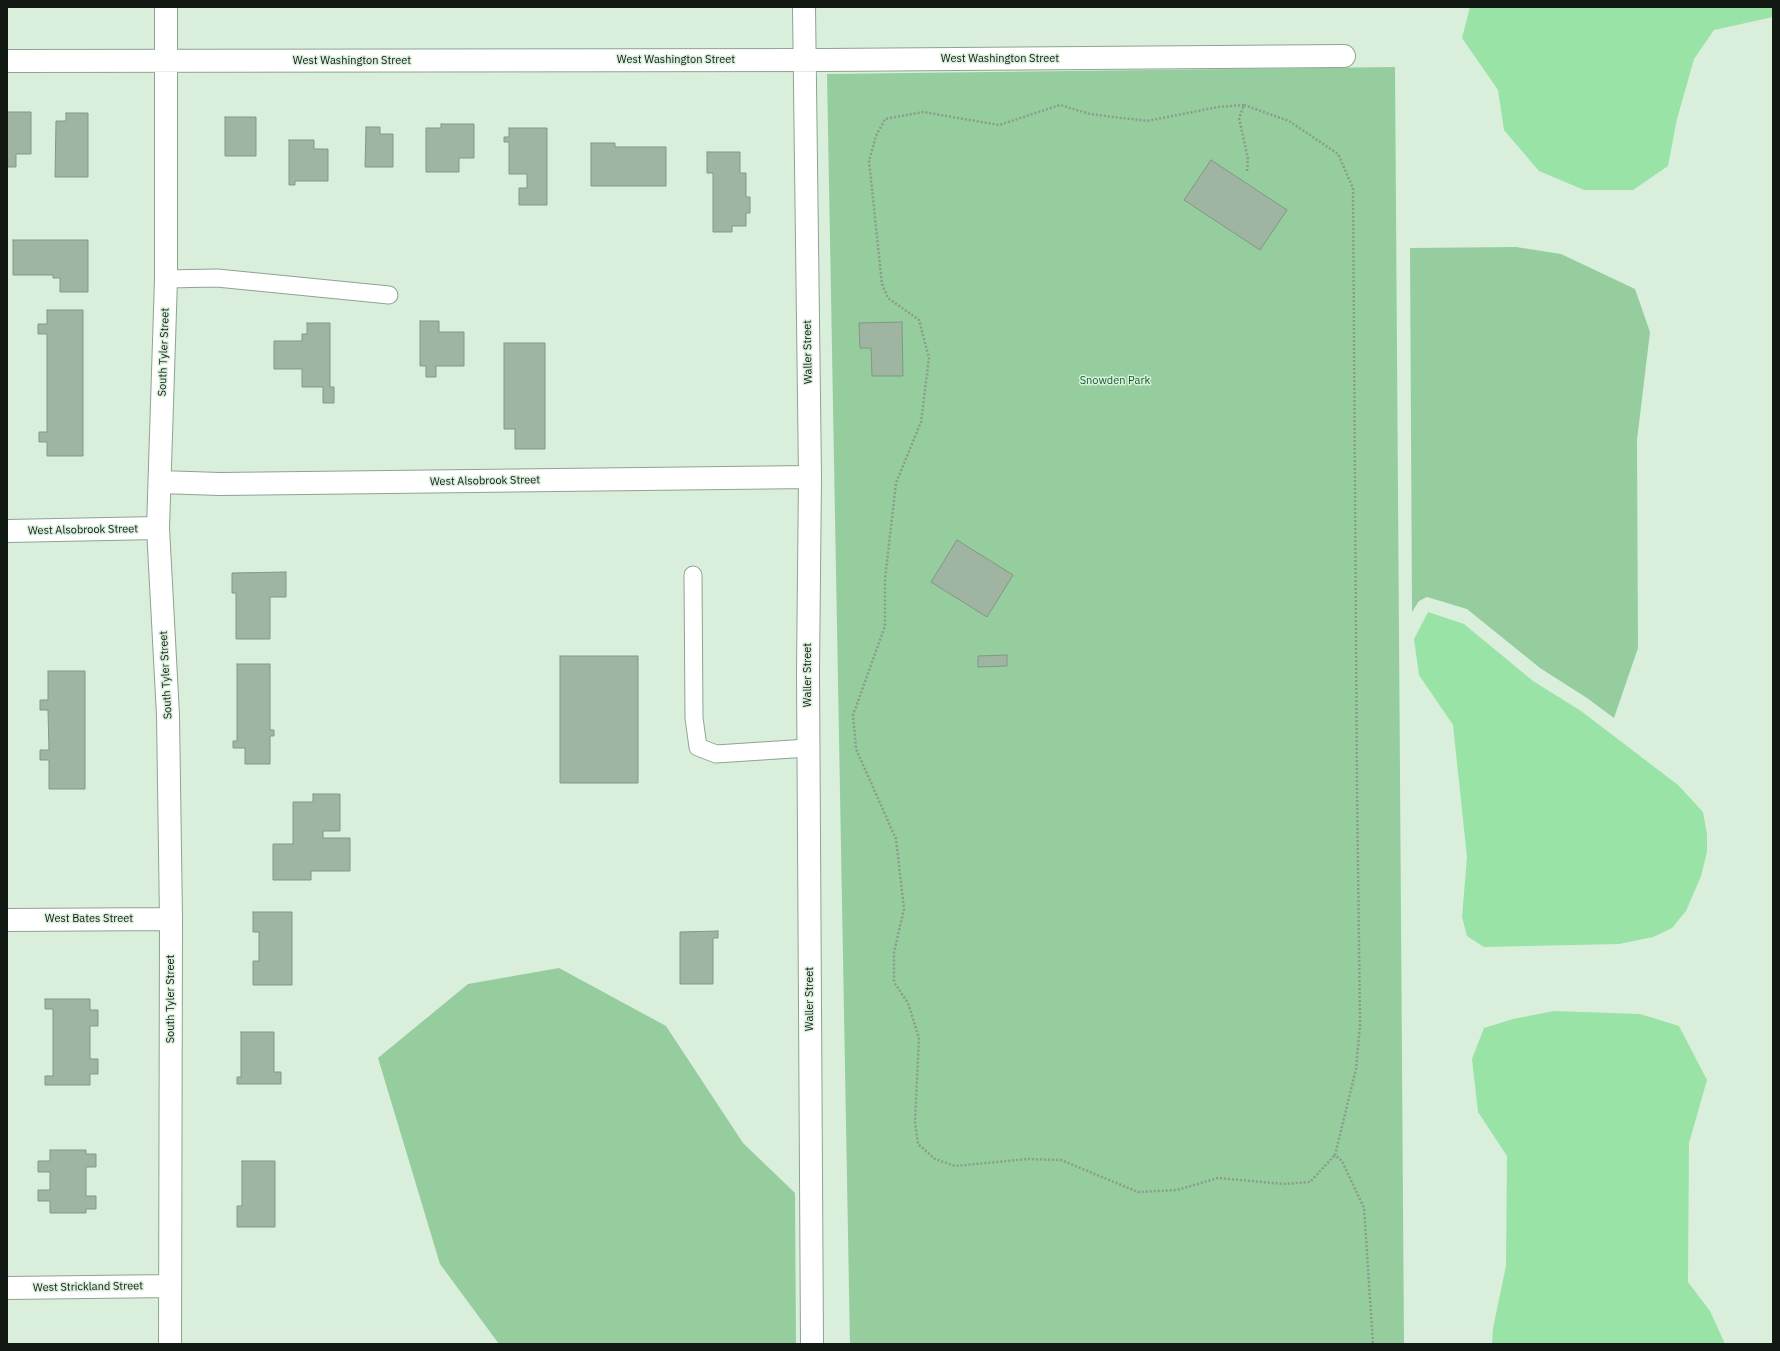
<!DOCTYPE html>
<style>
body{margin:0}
#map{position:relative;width:1780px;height:1351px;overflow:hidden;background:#d9efdb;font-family:"IBM Plex Sans",sans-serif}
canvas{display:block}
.frame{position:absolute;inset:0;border:8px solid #111912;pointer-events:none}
</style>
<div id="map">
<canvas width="1780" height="1351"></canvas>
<div class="frame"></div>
</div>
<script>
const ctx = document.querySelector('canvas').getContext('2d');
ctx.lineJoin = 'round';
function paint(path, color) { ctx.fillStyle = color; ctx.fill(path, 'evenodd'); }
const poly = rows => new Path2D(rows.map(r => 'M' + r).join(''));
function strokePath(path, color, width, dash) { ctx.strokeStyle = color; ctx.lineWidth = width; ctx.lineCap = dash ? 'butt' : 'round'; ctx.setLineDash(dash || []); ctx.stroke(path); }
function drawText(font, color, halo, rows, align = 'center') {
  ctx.font = font + ' "IBM Plex Sans",sans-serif'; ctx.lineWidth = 3; ctx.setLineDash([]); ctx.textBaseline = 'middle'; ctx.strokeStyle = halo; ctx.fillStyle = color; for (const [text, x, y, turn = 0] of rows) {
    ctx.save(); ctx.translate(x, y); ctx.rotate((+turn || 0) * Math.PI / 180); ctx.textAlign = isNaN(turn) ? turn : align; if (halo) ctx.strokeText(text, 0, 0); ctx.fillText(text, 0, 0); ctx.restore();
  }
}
paint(poly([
 [1395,67,1404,1344,850,1344,827,74],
 [1516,247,1561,254,1635,289,1650,332,1637,440,1638,648,1614,718,1587,698,1540,668,1467,609,1427,597,1419,601,1412,612,1410,248],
 [559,968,666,1026,743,1143,795,1193,796,1344,499,1344,440,1264,378,1058,468,984]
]), '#95cd9e');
paint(poly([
 [1470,7,1773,7,1773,17,1714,30,1694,59,1677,119,1668,166,1633,190,1584,190,1539,171,1504,130,1498,90,1462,38],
 [1428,612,1464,624,1533,681,1581,711,1678,785,1703,812,1707,834,1707,852,1701,876,1686,911,1672,928,1653,937,1619,944,1484,947,1467,936,1462,917,1467,857,1453,725,1419,675,1414,639],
 [1554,1011,1640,1014,1679,1026,1707,1080,1689,1143,1688,1282,1710,1311,1725,1344,1492,1344,1493,1328,1506,1266,1507,1156,1478,1112,1472,1059,1484,1028,1513,1019]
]), '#99e3a6');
const building = poly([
 [7,112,31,112,31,154,16,154,16,167,7,167,7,112],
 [66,113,88,113,88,177,55,177,56,121,66,121,66,113],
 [225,117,256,117,256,156,225,156,225,117],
 [441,124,474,124,474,158,459,158,459,172,426,172,426,128,441,128,441,124],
 [366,127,380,127,380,134,393,134,393,167,365,167,366,127],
 [509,128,547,128,547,205,519,205,519,188,527,188,527,174,509,174,509,142,504,142,504,137,509,137,509,128],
 [289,140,314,140,314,149,328,149,328,181,295,181,295,185,289,185,289,140],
 [591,143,615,143,615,147,666,147,666,186,591,186,591,143],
 [707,152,740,152,740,173,746,173,746,197,750,197,750,213,746,213,746,226,732,226,732,232,713,232,713,173,707,173,707,152],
 [1211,160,1287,210,1260,250,1184,200,1211,160],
 [13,240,88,240,88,292,60,292,60,278,53,278,53,275,13,275,13,240],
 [47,310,83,310,83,456,47,456,47,442,39,442,39,432,47,432,47,334,38,334,38,324,47,324,47,310],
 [420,321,439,321,439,332,464,332,464,366,436,366,436,377,426,377,426,366,420,366,420,321],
 [902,322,903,376,872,376,871,348,860,348,859,323,902,322],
 [307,323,330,323,330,387,334,387,334,403,323,403,323,387,302,387,302,369,274,369,274,341,302,341,302,334,307,334,307,323],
 [504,343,545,343,545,449,515,449,515,429,504,429,504,343],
 [957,540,1013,575,987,617,931,582,957,540],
 [286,572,286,597,270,597,270,639,236,639,236,593,232,593,232,573,286,572],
 [1007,655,1007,666,978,667,978,656,1007,655],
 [560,656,638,656,638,783,560,783,560,656],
 [237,664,270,664,270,730,274,730,274,736,270,736,270,764,245,764,245,748,233,748,233,741,237,741,237,664],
 [48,671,85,671,85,789,49,789,49,760,40,760,40,750,49,750,48,710,40,710,40,700,48,700,48,671],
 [313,794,340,794,340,831,323,831,323,838,350,838,350,871,311,871,311,880,273,880,273,844,293,844,293,802,313,802,313,794],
 [253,912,292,912,292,985,253,985,253,961,259,961,259,932,253,932,253,912],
 [718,931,718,938,713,938,713,984,680,984,680,932,718,931],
 [45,999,90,999,90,1010,98,1010,98,1026,90,1026,90,1059,98,1059,98,1074,90,1074,90,1085,45,1085,45,1076,53,1076,53,1009,45,1009,45,999],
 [241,1032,274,1032,274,1072,281,1072,281,1084,237,1084,237,1077,241,1077,241,1032],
 [50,1150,86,1150,86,1154,96,1154,96,1167,86,1167,86,1196,96,1196,96,1209,86,1209,86,1213,50,1213,50,1201,38,1201,38,1190,50,1190,50,1172,38,1172,38,1161,50,1161,50,1150],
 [242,1161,275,1161,275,1227,237,1227,237,1206,242,1206,242,1161]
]);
paint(building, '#9fb4a1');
strokePath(building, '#839785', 1);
const lane = poly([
 [166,279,217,278,389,295],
 [693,575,694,718,698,747,716,754,808,748]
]);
const street = poly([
 [166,7,166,279,158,528,168,715,171,919,170,1344],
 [804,7,810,477,808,671,812,1344],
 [7,61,826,60,1344,56],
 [160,482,220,484,810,477],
 [7,531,158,528],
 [7,920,171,919],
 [7,1288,170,1286]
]);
strokePath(lane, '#8ea391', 19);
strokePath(street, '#8ea391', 24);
strokePath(poly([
 [1244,105,1218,107,1147,121,1090,114,1060,105,999,125,923,112,885,119,876,136,869,161,882,284,888,298,919,320,929,358,921,422,896,483,885,579,885,626,853,715,856,749,896,839,904,909,894,952,894,982,908,1003,919,1038,915,1122,918,1144,935,1159,955,1166,1028,1159,1061,1160,1138,1192,1177,1190,1218,1178,1284,1184,1310,1182,1335,1155],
 [1247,171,1248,159,1239,118,1244,105,1289,121,1338,154,1353,188,1357,788,1360,1025,1356,1069,1335,1155,1342,1161,1364,1208,1373,1344]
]), '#8b9c8d', 2.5, [2, 2]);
strokePath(lane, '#fff', 17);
strokePath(street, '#fff', 22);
drawText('11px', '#111912', '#d9efdb', [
 ["West Washington Street",1000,59],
 ["West Washington Street",676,60],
 ["West Washington Street",352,61],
 ["South Tyler Street",164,352,-88],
 ["Waller Street",808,352,-91],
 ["West Alsobrook Street",485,481,-1],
 ["West Alsobrook Street",83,530,-1],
 ["South Tyler Street",166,675,-93],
 ["Waller Street",808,675,-90],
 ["West Bates Street",89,919],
 ["South Tyler Street",171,999,-90],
 ["Waller Street",810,999,-90],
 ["West Strickland Street",88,1287,-1]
]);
drawText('11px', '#0c5e28', '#d9efdb', [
 ["Snowden Park",1115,381]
]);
</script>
